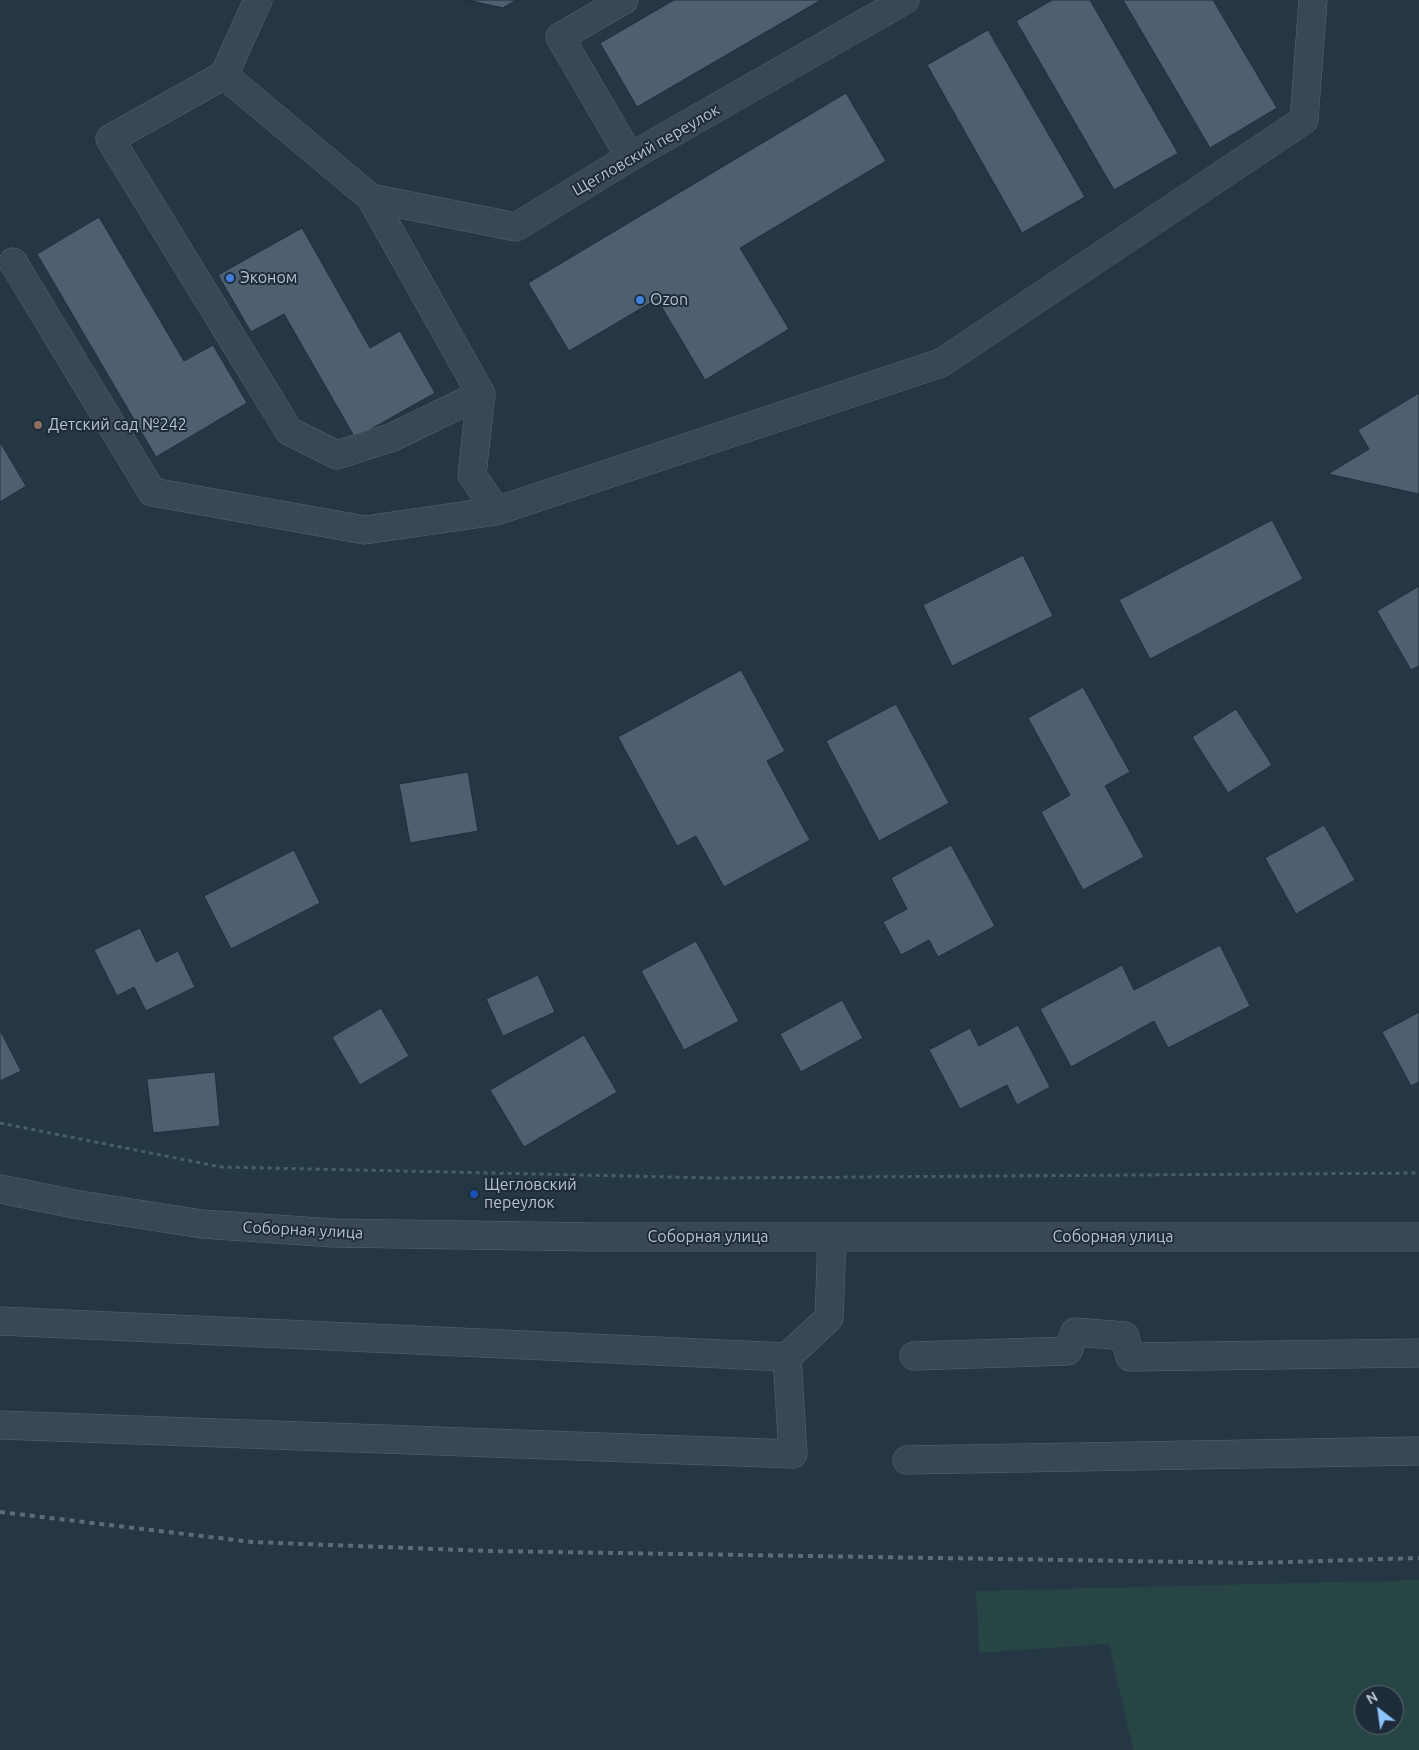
<!DOCTYPE html>
<meta charset="utf-8">
<style>
body{margin:0}
#map{position:relative;width:1419px;height:1750px;overflow:hidden;background:#253644;font-family:Ubuntu,sans-serif}
canvas{display:block}
.north{position:absolute;left:1354px;top:1685px;width:50px;height:50px;box-sizing:border-box;background:#1e2c39;border:1px solid #5b6874;border-radius:50%;rotate:330deg;font-size:14px;font-weight:700;line-height:20px;text-align:center;color:#b7c2cd}
.north::after{content:'';display:block;margin:auto;width:18px;height:22px;background:#8cc4fe;clip-path:polygon(50% 0,100% 100%,50% 72%,0 100%)}
</style>
<div id="map">
<canvas width="1419" height="1750"></canvas>
<div class="north">N</div>
</div>
<script>
const ctx = document.querySelector('canvas').getContext('2d');
ctx.lineJoin = 'round';
function paint(path, color) { ctx.fillStyle = color; ctx.fill(path, 'evenodd'); }
const poly = rows => new Path2D(rows.map(r => 'M' + r).join(''));
function strokePath(path, color, width, dash) { ctx.strokeStyle = color; ctx.lineWidth = width; ctx.lineCap = dash ? 'butt' : 'round'; ctx.setLineDash(dash || []); ctx.stroke(path); }
function drawText(font, color, halo, rows, align = 'center') {
  ctx.font = font + ' Ubuntu,sans-serif'; ctx.lineWidth = 4; ctx.setLineDash([]); ctx.textBaseline = 'middle'; ctx.strokeStyle = halo; ctx.fillStyle = color; for (const [text, x, y, turn = 0] of rows) {
    ctx.save(); ctx.translate(x, y); ctx.rotate((+turn || 0) * Math.PI / 180); ctx.textAlign = isNaN(turn) ? turn : align; if (halo) ctx.strokeText(text, 0, 0); ctx.fillText(text, 0, 0); ctx.restore();
  }
}
paint(poly([
 [1419,1580,1419,1750,1133,1750,1109,1644,979,1653,976,1591],
 [1364,1695,1394,1695,1394,1725,1364,1725]
]), '#274545');
const building = poly([
 [467,0,516,0,503,8,467,0],
 [674,0,821,0,637,107,600,43,674,0],
 [1052,0,1090,0,1178,153,1114,190,1016,21,1052,0],
 [1123,0,1213,0,1277,108,1210,148,1123,0],
 [988,30,1085,197,1022,233,927,65,988,30],
 [846,93,886,161,740,248,789,329,705,380,657,299,569,351,528,283,846,93],
 [99,217,184,361,213,345,247,403,156,457,37,254,99,217],
 [302,228,370,348,400,331,435,393,355,438,284,314,251,332,218,275,302,228],
 [1419,393,1419,494,1328,474,1369,449,1358,430,1419,393],
 [0,442,26,486,0,502,0,442],
 [1272,520,1303,579,1150,659,1119,600,1272,520],
 [1023,555,1053,616,952,666,923,605,1023,555],
 [1419,586,1419,666,1411,670,1377,611,1419,586],
 [741,670,785,751,767,761,810,840,724,887,696,836,677,846,618,737,741,670],
 [1083,687,1130,772,1105,786,1144,857,1083,890,1041,812,1070,795,1028,718,1083,687],
 [896,704,949,803,879,841,826,741,896,704],
 [1236,709,1272,765,1228,793,1192,737,1236,709],
 [468,772,478,831,410,843,399,784,468,772],
 [1324,825,1355,880,1296,914,1265,858,1324,825],
 [951,845,995,926,938,957,929,940,901,955,883,922,907,909,891,878,951,845],
 [294,850,320,903,231,949,204,896,294,850],
 [140,928,156,962,178,951,195,987,146,1011,134,987,117,996,94,950,140,928],
 [696,941,739,1021,684,1050,641,971,696,941],
 [1220,945,1250,1006,1168,1048,1154,1021,1071,1067,1040,1009,1122,965,1134,990,1220,945],
 [538,975,555,1012,503,1036,486,999,538,975],
 [842,1000,863,1038,801,1072,780,1034,842,1000],
 [381,1008,409,1056,360,1085,332,1037,381,1008],
 [1419,1012,1419,1082,1411,1086,1382,1032,1419,1012],
 [1018,1025,1050,1087,1017,1105,1007,1085,960,1109,929,1050,970,1028,979,1046,1018,1025],
 [0,1030,21,1071,0,1081,0,1030],
 [584,1035,617,1092,524,1147,490,1090,584,1035],
 [215,1072,220,1126,153,1133,147,1079,215,1072]
]);
paint(building, '#4e5f70');
strokePath(building, '#212e3b', 1);
const minor = poly([
 [258,0,224,75,110,139,289,431,337,455,393,437,481,394],
 [624,0,560,37,630,157],
 [224,75,371,198,481,394,472,475,496,511,941,363,1304,120,1313,0],
 [371,198,516,227,630,157,905,0],
 [13,262,152,492,365,530,496,511],
 [0,1189,74,1204,202,1224,333,1233,596,1237,1419,1237],
 [0,1321,787,1357,829,1318,832,1237],
 [914,1356,1068,1351,1075,1332,1125,1336,1130,1357,1419,1353],
 [0,1425,793,1454,787,1357],
 [907,1460,1419,1451]
]);
strokePath(minor, '#586571', 29);
strokePath(poly([
 [0,1123,221,1167,717,1178,1419,1173]
]), '#466161', 3, [4, 4]);
strokePath(minor, '#3a4754', 28);
strokePath(poly([
 [0,1512,252,1542,489,1551,1255,1563,1419,1558]
]), '#5c6c7b', 4, [5, 5]);
for (const [x, y, r, color] of [
 [230,278,5,"#3f7fe0"],
 [640,300,5,"#3f7fe0"],
 [38,425,5,"#8d6e63"],
 [474,1194,5,"#1a4fb4"]
]) { const dot = new Path2D(); dot.arc(x, y, r, 0, 2 * Math.PI); ctx.fillStyle = color; ctx.fill(dot); strokePath(dot, '#1e2c39', 2); }
drawText('16px', '#b7c2cd', '#1e2c39', [
 ["Щегловский переулок",646,150,-30],
 ["Соборная улица",303,1230,3],
 ["Соборная улица",708,1237],
 ["Соборная улица",1113,1237]
]);
drawText('16px', '#b7c2cd', '#1e2c39', [
 ["Эконом",240,278],
 ["Ozon",650,300],
 ["Детский сад №242",48,425],
 ["Щегловский",484,1185],
 ["переулок",484,1203]
], 'left');
</script>
